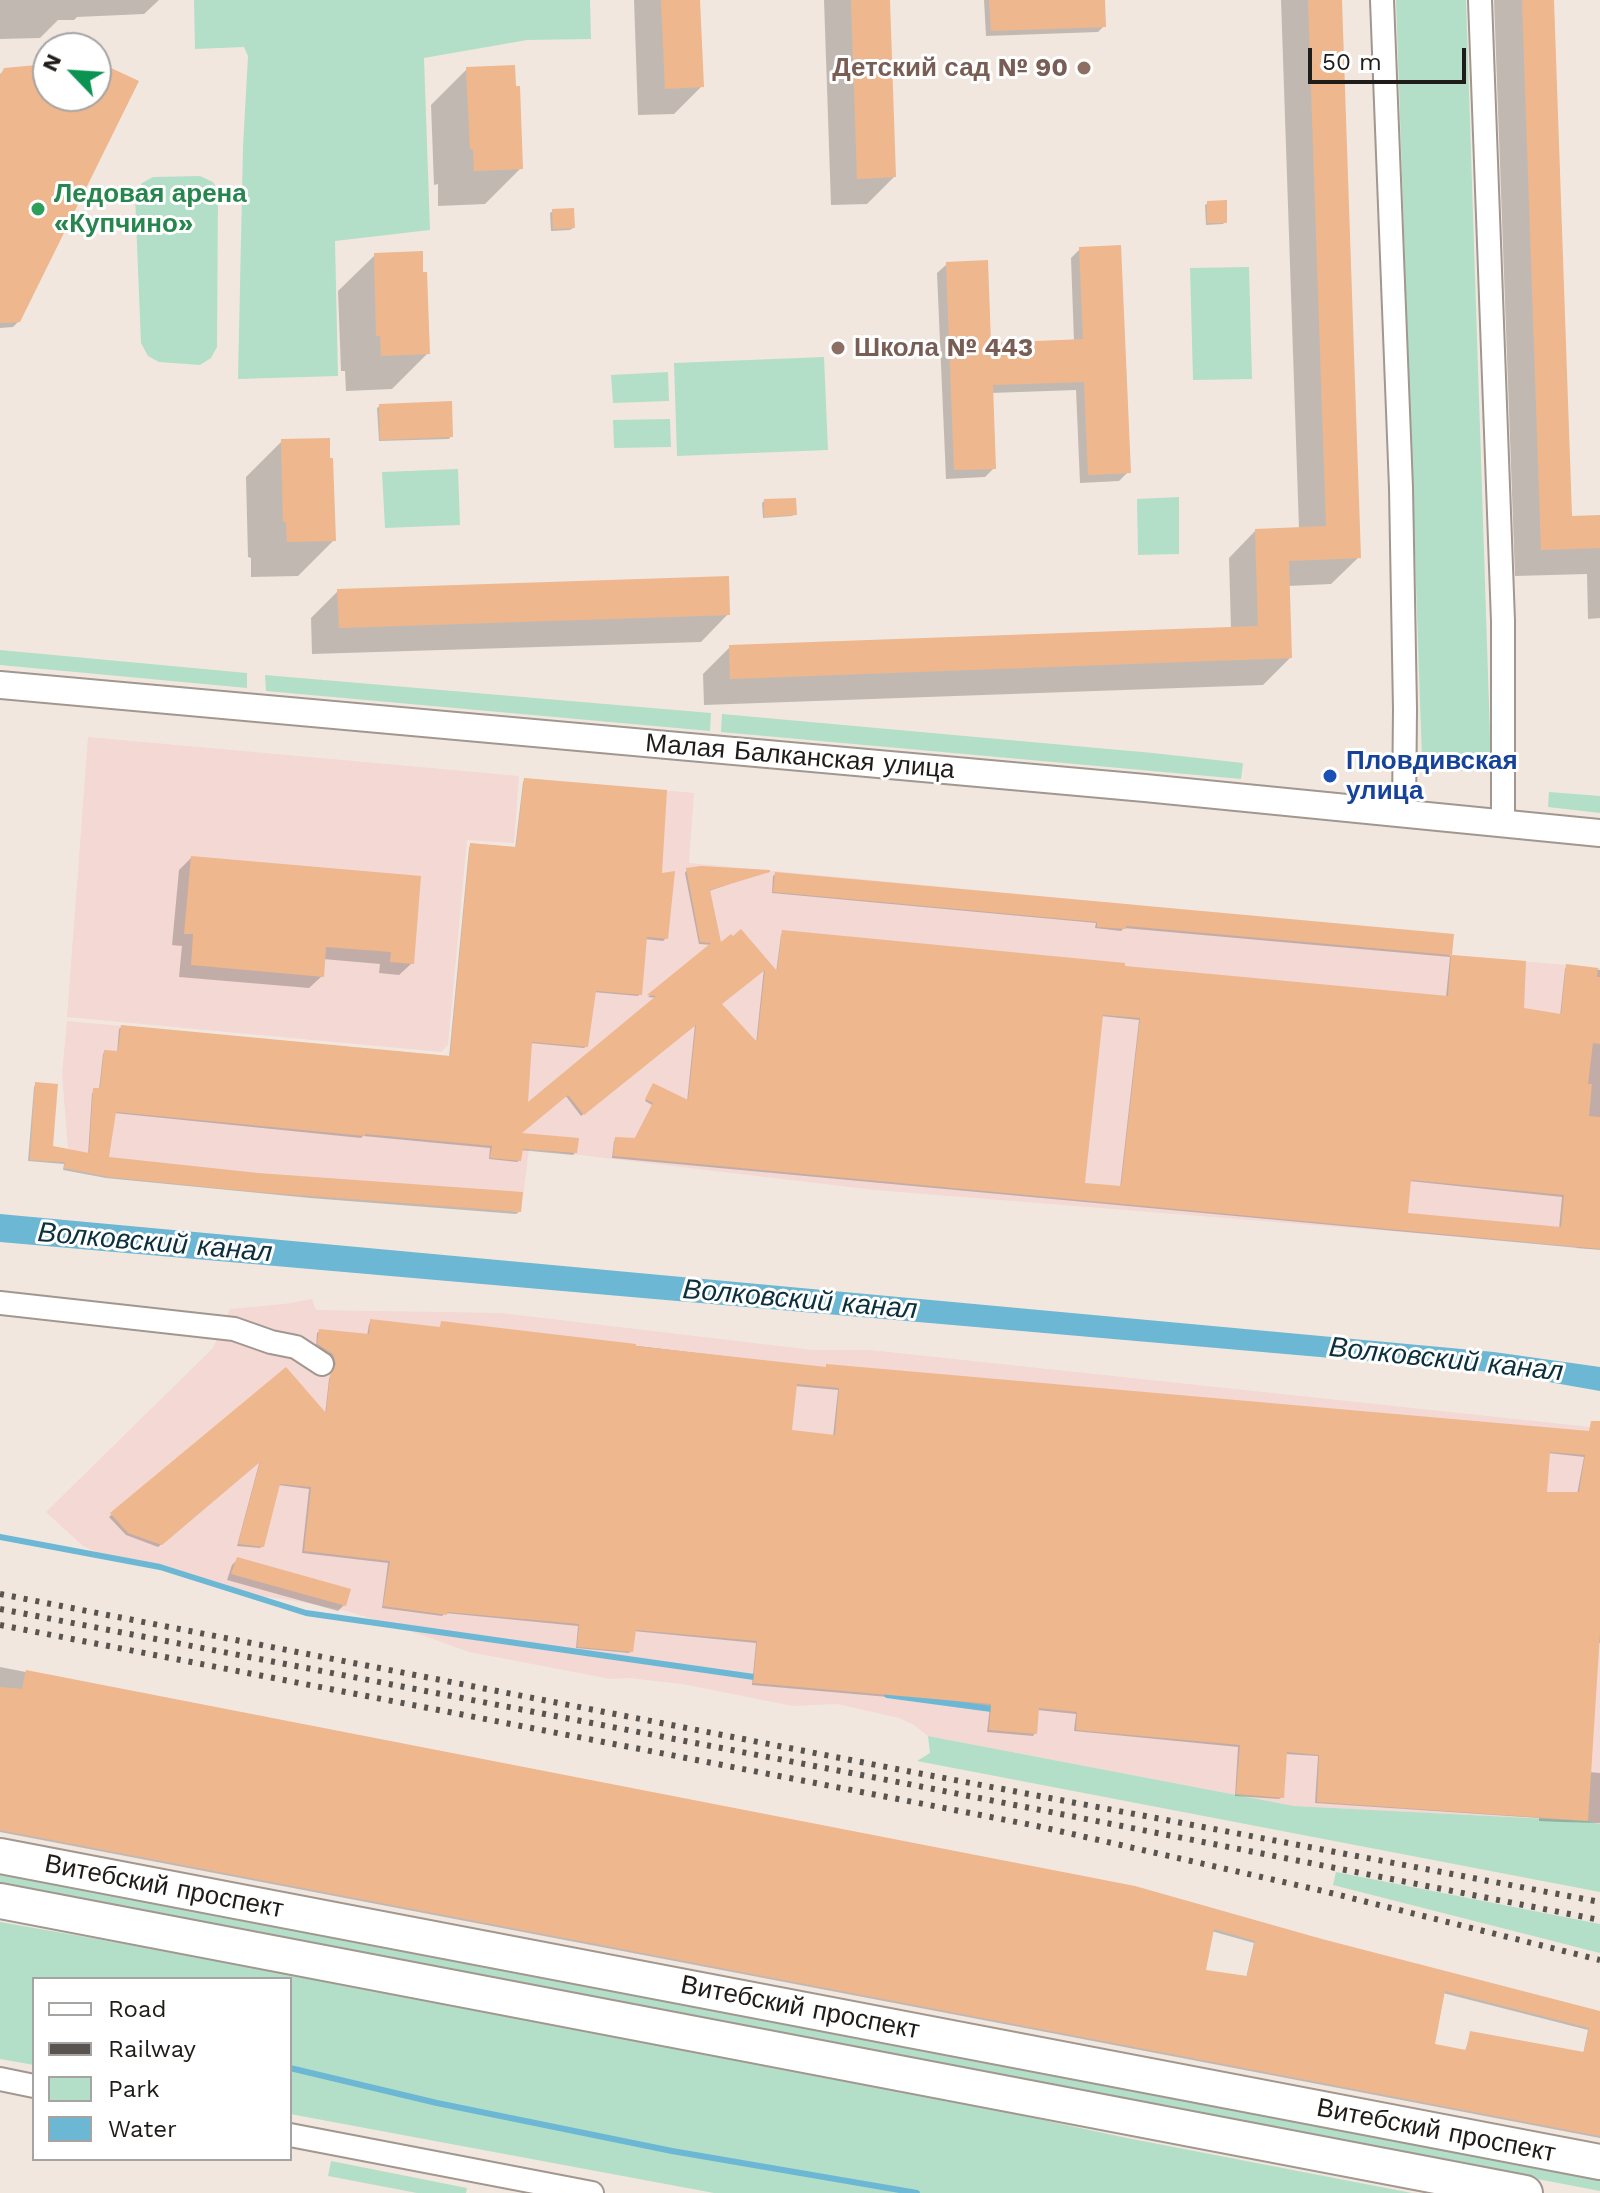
<!DOCTYPE html>
<meta charset="utf-8">
<style>
body{margin:0}
#map{position:relative;width:1600px;height:2193px;overflow:hidden;background:#f2e7df;font-family:"Work Sans",sans-serif}
canvas{display:block}
.legend{position:absolute;left:32px;top:1977px;width:260px;height:184px;box-sizing:border-box;background:#fff;border:2px solid #a6a4a3;margin:0;padding:10px 14px;list-style:none;font-size:24px;color:#201c19}
.legend li{display:flex;align-items:center;gap:16px;height:40px}
.legend b{width:40px;border:2px solid #a6a4a3}
.north{position:absolute;left:32px;top:32px;width:80px;height:80px;box-sizing:border-box;background:#fff;border:2px solid #a6a4a3;border-radius:50%;rotate:295deg;font-size:22px;font-weight:700;line-height:32px;text-align:center;color:#201c19}
.north::after{content:'';display:block;margin:auto;width:28px;height:36px;background:#0b9352;clip-path:polygon(50% 0,100% 100%,50% 72%,0 100%)}
.scale{position:absolute;left:1308px;top:48px;width:158px;height:36px;box-sizing:border-box;border:4px solid #201c19;border-top:0;padding-left:10px;font-size:24px;line-height:28px;white-space:nowrap;color:#201c19;-webkit-text-stroke:6px #fff;paint-order:stroke}
</style>
<div id="map">
<canvas width="1600" height="2193"></canvas>
<ul class="legend">
<li><b style="height:10px;background:#fff"></b>Road</li>
<li><b style="height:10px;background:#5a5450"></b>Railway</li>
<li><b style="height:22px;background:#b3dfc8"></b>Park</li>
<li><b style="height:22px;background:#6cb7d3"></b>Water</li>
</ul>
<div class="north">N</div>
<div class="scale">50 m</div>
</div>
<script>
const ctx = document.querySelector('canvas').getContext('2d');
ctx.lineJoin = 'round';
function paint(path, color) { ctx.fillStyle = color; ctx.fill(path, 'evenodd'); }
const poly = rows => new Path2D(rows.map(r => 'M' + r).join(''));
function strokePath(path, color, width, dash) { ctx.strokeStyle = color; ctx.lineWidth = width; ctx.lineCap = dash ? 'butt' : 'round'; ctx.setLineDash(dash || []); ctx.stroke(path); }
function drawText(font, color, halo, rows, align = 'center') {
  ctx.font = font + ' "Work Sans",sans-serif'; ctx.lineWidth = 6; ctx.setLineDash([]); ctx.textBaseline = 'middle'; ctx.strokeStyle = halo; ctx.fillStyle = color; for (const [text, x, y, turn = 0] of rows) {
    ctx.save(); ctx.translate(x, y); ctx.rotate((+turn || 0) * Math.PI / 180); ctx.textAlign = isNaN(turn) ? turn : align; if (halo) ctx.strokeText(text, 0, 0); ctx.fillText(text, 0, 0); ctx.restore();
  }
}
paint(poly([
 [88,737,519,776,514,843,467,840,448,1045,441,1052,67,1017],
 [524,778,694,793,689,863,1137,905,1453,955,1600,968,1600,1249,1577,1249,1576,1246,875,1190,529,1149,521,1212,257,1192,68,1149,62,1074,67,1021,450,1056,470,843,516,847],
 [312,1299,316,1310,501,1313,813,1350,870,1350,1600,1428,1600,1824,1588,1821,1294,1806,928,1736,914,1725,899,1718,837,1704,793,1706,682,1684,629,1678,611,1679,469,1652,419,1634,347,1611,302,1602,228,1591,177,1574,160,1567,110,1558,83,1546,46,1512,213,1348,230,1309,284,1304]
]), '#f3d8d3');
paint(poly([
 [194,0,590,0,591,39,527,40,424,58,430,230,335,241,338,376,238,379,243,146,248,56,244,47,195,49],
 [1396,0,1466,0,1491,766,1489,772,1431,769,1422,759],
 [200,176,213,182,218,191,217,347,211,358,200,365,159,362,148,356,141,343,135,196,142,183,153,177],
 [1249,267,1252,379,1193,380,1190,268],
 [824,357,828,450,677,456,674,363],
 [668,372,669,401,613,403,611,375],
 [670,419,671,447,614,448,613,420],
 [458,469,460,525,385,528,382,472],
 [1179,497,1179,554,1138,555,1137,499],
 [0,650,247,673,247,688,0,665],
 [265,675,711,713,710,731,266,691],
 [722,714,1153,753,1243,763,1241,779,721,732],
 [1549,792,1600,796,1600,813,1548,807],
 [928,1736,1294,1806,1588,1821,1600,1824,1600,1892,917,1761,930,1753],
 [1336,1872,1600,1924,1600,1953,1333,1885],
 [0,1873,1600,2179,1600,2191,0,1884],
 [0,1922,636,2033,1127,2138,1412,2193,714,2193,290,2114,290,1979,34,1979,34,2065,0,2059],
 [331,2161,467,2188,466,2193,417,2193,328,2176]
]), '#b3dfc8');
paint(poly([
 [0,1214,1494,1352,1600,1367,1600,1391,1492,1372,0,1242]
]), '#6cb7d3');
paint(poly([
 [0,0,159,0,144,14,77,17,74,20,58,20,40,38,0,39],
 [634,0,698,0,701,87,674,114,638,115],
 [824,0,888,0,894,177,867,204,831,205],
 [984,0,1103,0,1104,26,1098,32,986,36],
 [1281,0,1339,0,1359,557,1331,584,1288,586,1290,658,1263,685,704,705,703,674,730,647,1231,629,1229,558,1256,530,1299,529],
 [1494,0,1552,0,1570,518,1600,517,1600,618,1588,619,1587,574,1515,576],
 [96,64,136,82,19,321,13,327,0,328,0,74,5,70,48,67,48,96,96,96],
 [467,69,514,88,521,168,485,204,438,206,438,184,434,185,431,105],
 [1208,203,1225,222,1223,224,1206,225,1205,205],
 [553,211,573,228,570,230,551,231,550,213],
 [1080,249,1128,472,1119,481,1080,483,1076,390,991,393,994,468,985,477,946,479,937,273,947,264,990,345,1074,342,1071,258],
 [375,255,428,353,392,389,346,391,345,371,341,371,338,291],
 [380,406,451,436,449,439,379,441,377,408],
 [282,441,328,460,334,540,298,576,251,577,251,558,248,557,246,477],
 [764,501,795,514,792,516,763,518,762,503],
 [338,591,728,614,701,642,312,654,311,618],
 [525,780,660,875,666,938,663,941,645,939,640,994,638,996,593,992,587,1046,584,1048,530,1043,526,1106,657,998,648,997,712,945,699,944,685,873,687,870,768,871,709,891,720,946,776,973,781,935,783,932,1123,968,1446,997,1450,957,1124,928,1121,931,1095,928,1096,923,772,893,773,876,776,874,1452,936,1450,956,1524,963,1521,1010,1560,1016,1565,969,1567,967,1600,970,1600,1250,612,1158,614,1141,616,1139,634,1140,652,1105,645,1101,652,1088,687,1102,695,1024,581,1116,565,1095,518,1134,575,1153,573,1155,520,1150,520,1160,517,1162,489,1159,490,1148,363,1136,361,1138,114,1113,107,1158,519,1212,516,1214,310,1198,106,1178,63,1170,64,1164,28,1161,34,1087,36,1084,51,1148,88,1155,92,1093,99,1090,103,1054,105,1052,117,1053,119,1029,122,1027,449,1058,469,848,471,845,515,849,523,782],
 [764,968,756,1044,719,1004],
 [1101,1016,1139,1020,1120,1188,1083,1185],
 [1409,1181,1562,1197,1559,1229,1406,1215],
 [191,858,419,878,412,963,399,975,379,973,380,964,323,959,322,976,309,988,179,977,182,946,172,945,179,870],
 [371,1321,439,1329,442,1323,825,1368,1600,1434,1600,1643,1597,1643,1589,1772,1600,1773,1600,1823,1561,1822,1539,1821,1539,1818,1315,1803,1318,1756,1285,1754,1282,1797,1279,1799,1235,1796,1238,1747,1074,1731,1076,1714,1037,1710,1035,1733,1033,1736,987,1732,990,1706,752,1685,756,1643,633,1631,631,1651,629,1653,576,1648,578,1626,445,1613,442,1616,382,1608,388,1563,302,1553,309,1489,278,1485,263,1546,260,1548,237,1546,260,1460,158,1547,126,1535,109,1517,286,1370,325,1415,329,1379,334,1368,331,1356,316,1347,317,1333,320,1331,367,1336,369,1324],
 [795,1386,838,1390,833,1437,790,1432],
 [1548,1453,1584,1457,1577,1494,1545,1494],
 [238,1559,344,1605,338,1611,227,1580,232,1565],
 [0,1667,1135,1888,1322,1941,1600,2014,1600,2138,0,1832],
 [1211,1931,1254,1943,1246,1978,1204,1972],
 [1443,1993,1588,2030,1583,2054,1471,2033,1465,2051,1433,2046]
]), '#0003');
strokePath(poly([
 [0,1537,160,1567,306,1613,761,1678],
 [887,1695,999,1710],
 [290,2068,437,2103,672,2151,917,2193]
]), '#6cb7d3', 6);
paint(poly([
 [661,0,700,0,704,87,665,89],
 [851,0,890,0,896,177,857,179],
 [989,0,1105,0,1106,27,991,31],
 [1308,0,1342,0,1361,558,1289,561,1292,658,730,679,729,645,1258,626,1255,529,1326,526],
 [1522,0,1554,0,1572,516,1600,515,1600,548,1541,550],
 [96,61,139,81,20,322,0,323,0,76,4,68,48,64,48,96,96,96],
 [515,65,516,86,520,86,523,169,474,171,473,149,470,149,466,67],
 [1227,200,1227,223,1207,223,1207,201],
 [574,208,575,228,553,229,552,209],
 [1121,245,1131,473,1088,475,1084,382,993,385,996,469,954,470,946,262,988,260,991,343,1083,339,1079,247],
 [423,251,423,272,427,272,430,354,381,356,380,336,376,336,374,253],
 [452,401,453,437,380,440,379,404],
 [330,438,330,458,333,458,336,541,287,542,286,522,283,522,281,439],
 [796,498,797,515,764,517,764,499],
 [729,576,730,615,339,628,337,589],
 [524,778,667,790,662,873,675,871,668,939,647,937,642,995,596,991,588,1047,532,1042,528,1102,656,996,647,995,711,943,700,942,686,868,701,866,770,870,770,872,710,890,721,942,731,934,733,936,741,929,777,971,782,930,1125,963,1125,966,1448,996,1451,955,1126,926,1126,929,1097,927,1097,922,773,892,775,872,1454,934,1452,955,1526,961,1524,1008,1561,1014,1566,964,1598,968,1597,977,1600,977,1600,1044,1593,1043,1588,1084,1592,1084,1589,1116,1600,1117,1600,1249,613,1156,615,1137,635,1138,653,1103,645,1099,653,1083,688,1100,696,1025,584,1115,568,1095,522,1133,579,1138,577,1153,523,1149,521,1161,490,1158,492,1146,365,1134,365,1136,116,1112,109,1157,258,1173,523,1192,521,1212,257,1192,109,1177,64,1168,65,1162,30,1160,35,1082,58,1084,53,1146,89,1153,93,1088,100,1088,104,1050,118,1051,121,1025,450,1056,470,843,516,847],
 [765,970,757,1042,722,1004],
 [1103,1015,1140,1018,1121,1186,1085,1183],
 [1411,1180,1564,1195,1561,1227,1408,1213],
 [191,856,421,876,414,964,390,962,391,952,326,947,324,977,191,965,193,934,184,934],
 [370,1319,440,1327,441,1321,636,1344,636,1346,826,1367,826,1364,1589,1431,1591,1421,1600,1421,1600,1633,1588,1821,1317,1802,1319,1755,1287,1752,1284,1798,1236,1794,1240,1745,1076,1730,1077,1712,1039,1708,1037,1734,989,1730,991,1704,753,1683,757,1641,636,1630,633,1652,577,1647,579,1624,447,1612,447,1615,383,1606,390,1561,304,1551,311,1487,280,1484,264,1547,238,1544,260,1462,162,1545,128,1533,110,1513,286,1367,326,1413,330,1375,336,1364,333,1354,317,1344,319,1329,369,1334],
 [797,1384,839,1388,835,1435,792,1430],
 [1550,1452,1585,1455,1579,1492,1547,1492],
 [237,1557,351,1589,346,1606,231,1574],
 [26,1670,1135,1886,1322,1939,1600,2011,1600,2136,0,1830,0,1687,22,1689],
 [1214,1929,1255,1941,1247,1976,1206,1970],
 [1445,1991,1589,2028,1584,2052,1470,2031,1466,2050,1435,2044]
]), '#eeb78e');
const minor = poly([
 [1382,0,1401,488,1405,709,1404,813],
 [1480,0,1503,621,1503,822],
 [0,1303,234,1329,271,1342,296,1347,322,1364],
 [0,2079,34,2086],
 [290,2135,592,2193]
]);
const tertiary = poly([
 [0,685,1145,788,1600,833]
]);
const primary = poly([
 [0,1856,1600,2162],
 [0,1901,1525,2193]
]);
strokePath(minor, '#a1978f', 26);
strokePath(tertiary, '#a1978f', 30);
strokePath(primary, '#a1978f', 38);
strokePath(minor, '#fff', 22);
strokePath(tertiary, '#fff', 26);
strokePath(primary, '#fff', 34);
strokePath(poly([
 [0,1594,907,1771,1600,1902],
 [0,1609,908,1784,1600,1920],
 [0,1625,1037,1826,1323,1891,1600,1960]
]), '#5a5450', 6, [4, 8]);
for (const [x, y, r, color] of [
 [1084,68,8,"#8d6e63"],
 [38,209,8,"#2e9e5b"],
 [838,348,8,"#8d6e63"],
 [1330,776,8,"#1a4fb4"]
]) { const dot = new Path2D(); dot.arc(x, y, r, 0, 2 * Math.PI); ctx.fillStyle = color; ctx.fill(dot); strokePath(dot, '#fff', 3); }
drawText('bold 26px', '#785e54', '#fff', [
 ["Детский сад № 90",1068,68],
 ["Школа № 443",854,348,"left"]
], 'right');
drawText('bold 26px', '#27864d', '#fff', [
 ["Ледовая арена",54,194],
 ["«Купчино»",54,224]
], 'left');
drawText('26px', '#201c19', '#fff', [
 ["Малая Балканская улица",800,757,5],
 ["Витебский проспект",164,1887,11],
 ["Витебский проспект",800,2008,11],
 ["Витебский проспект",1436,2131,11]
]);
drawText('bold 26px', '#164399', '#fff', [
 ["Пловдивская",1346,761],
 ["улица",1346,791]
], 'left');
drawText('italic 28px', '#0c303d', '#fff', [
 ["Волковский канал",155,1243,5],
 ["Волковский канал",800,1300,5],
 ["Волковский канал",1446,1360,6]
]);
</script>
